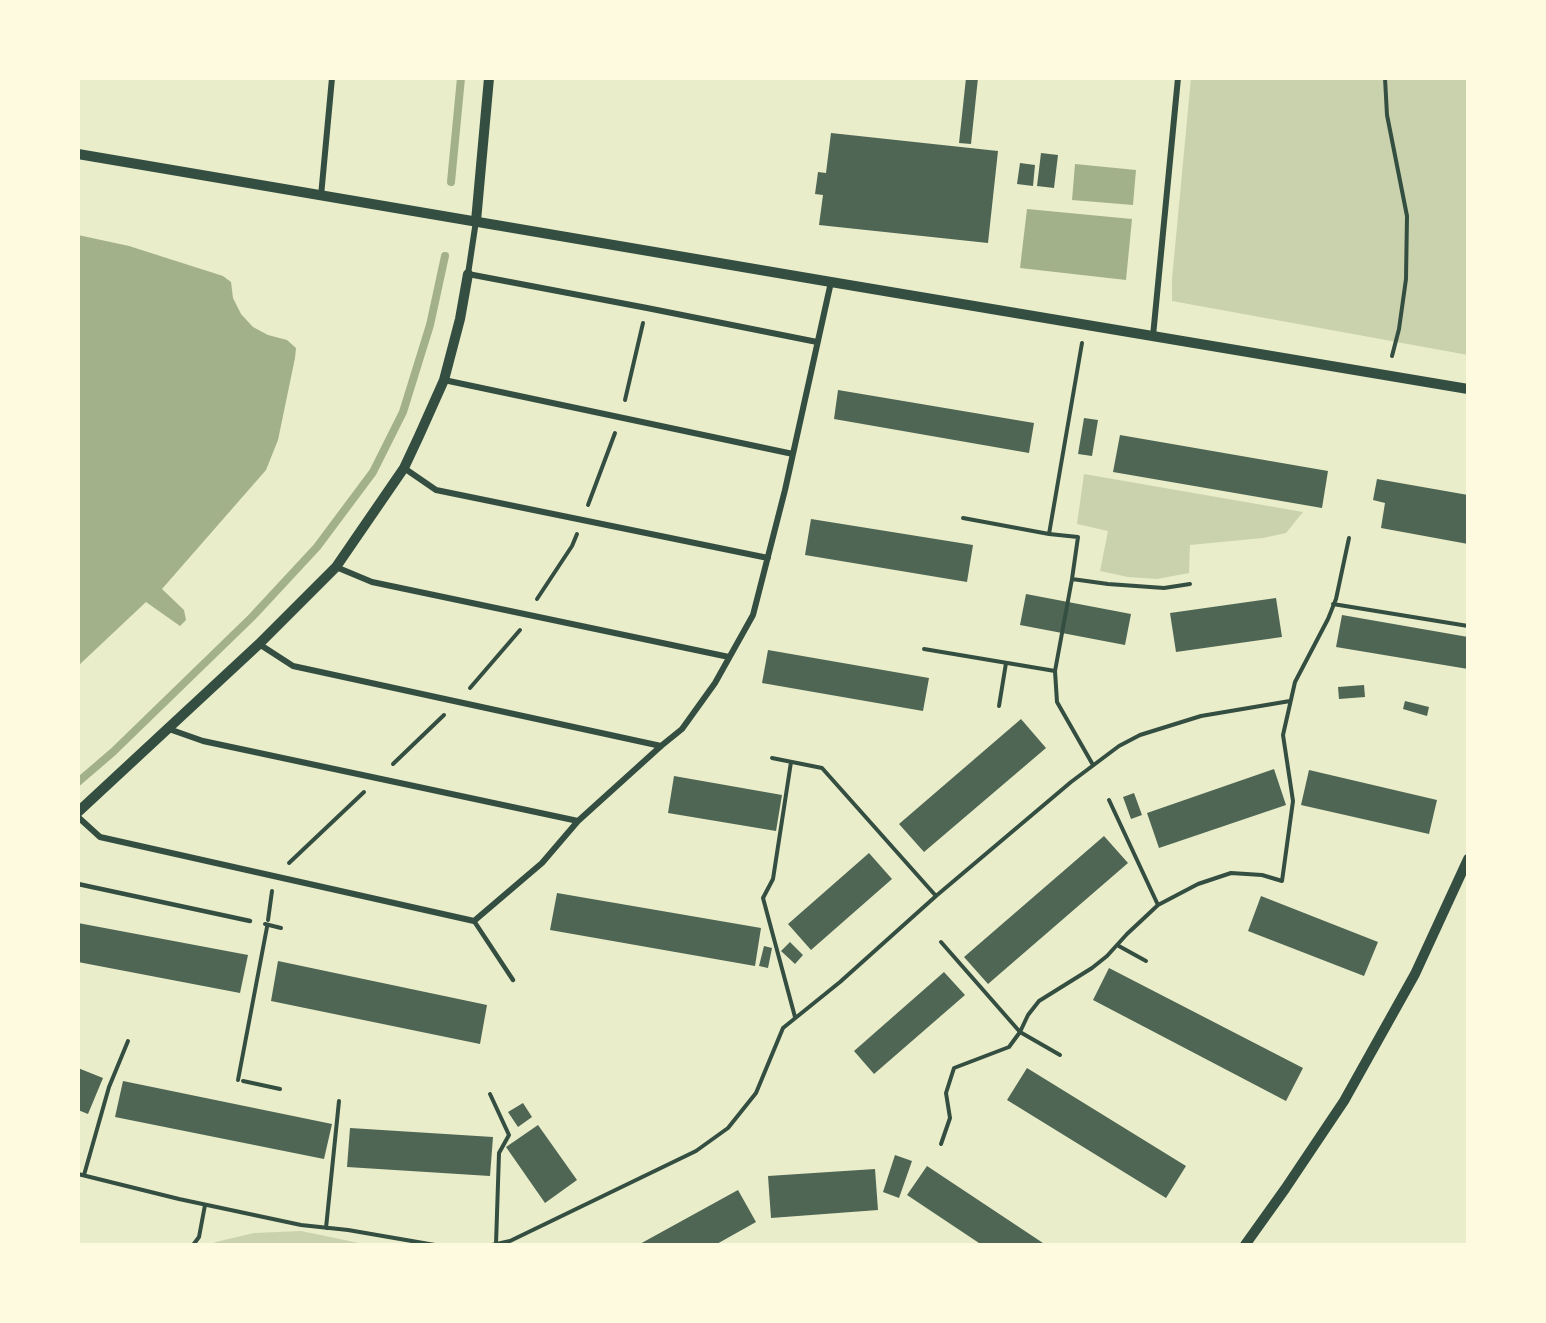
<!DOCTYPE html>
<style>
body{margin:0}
#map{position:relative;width:1546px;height:1323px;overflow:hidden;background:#e9edc9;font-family:Quicksand,sans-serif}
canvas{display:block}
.frame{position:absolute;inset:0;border:80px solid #fefae0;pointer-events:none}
</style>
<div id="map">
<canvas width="1546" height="1323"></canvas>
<div class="frame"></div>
</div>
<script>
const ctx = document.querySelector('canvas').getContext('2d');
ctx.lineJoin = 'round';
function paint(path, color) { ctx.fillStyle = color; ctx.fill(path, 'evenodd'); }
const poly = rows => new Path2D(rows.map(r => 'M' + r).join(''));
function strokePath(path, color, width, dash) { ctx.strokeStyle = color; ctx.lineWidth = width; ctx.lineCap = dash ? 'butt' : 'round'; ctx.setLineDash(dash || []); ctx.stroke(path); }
paint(poly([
 [1191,78,1468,78,1468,355,1172,301,1172,279],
 [1084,474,1303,512,1286,533,1263,538,1190,545,1189,573,1157,579,1128,577,1100,571,1108,531,1077,524],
 [301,1231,359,1243,362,1245,210,1245,216,1242,254,1233]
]), '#cad2ad');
paint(poly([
 [1075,164,1136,170,1133,205,1072,200],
 [1027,209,1132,219,1126,280,1020,268],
 [78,235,129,246,223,276,231,282,233,298,241,314,253,327,268,335,287,340,296,348,295,358,278,440,266,470,162,589,184,610,186,620,180,626,146,602,78,666]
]), '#a3b18a');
strokePath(poly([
 [451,182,461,78],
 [78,782,113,752,252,617,317,547,373,472,403,412,430,325,445,256]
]), '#a3b18a', 8);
paint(poly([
 [966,78,978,78,971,144,959,143],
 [831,133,998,151,988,243,819,225,823,195,815,194,818,172,826,173],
 [1041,153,1058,155,1054,188,1037,186],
 [1020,163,1035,165,1033,186,1017,184],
 [838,390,1034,423,1029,453,834,419],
 [1084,418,1098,420,1092,456,1078,454],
 [1120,435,1328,471,1322,508,1113,472],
 [1377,479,1468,495,1468,544,1381,528,1385,503,1373,500],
 [811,519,973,545,967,582,805,555],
 [1026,594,1131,614,1125,645,1020,625],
 [1276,598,1282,637,1176,652,1170,613],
 [1342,615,1468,637,1468,669,1336,647],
 [768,650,929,678,923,711,762,683],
 [1364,685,1365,697,1339,699,1338,687],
 [1405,701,1429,707,1427,716,1403,709],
 [1021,719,1046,748,924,852,899,824],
 [1274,769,1286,805,1159,848,1147,813],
 [1309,770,1437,800,1429,834,1301,805],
 [674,776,782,795,776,831,668,813],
 [1134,793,1142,815,1131,819,1123,797],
 [1104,836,1128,863,988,984,964,957],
 [869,853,892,879,811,950,788,924],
 [557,893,761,928,755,966,550,930],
 [1261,896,1378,942,1364,976,1248,931],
 [78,923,248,955,240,993,78,962],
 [790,942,803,955,795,964,781,951],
 [764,946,772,948,768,968,759,966],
 [278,961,487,1005,480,1044,271,1001],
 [1109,968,1303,1068,1286,1101,1093,1000],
 [944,972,965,995,874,1074,854,1051],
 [78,1068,103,1078,88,1114,78,1110],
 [1027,1068,1186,1166,1166,1198,1007,1100],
 [123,1081,332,1124,324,1159,115,1117],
 [523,1103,532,1117,518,1127,508,1112],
 [538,1125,577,1180,545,1203,506,1147],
 [350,1128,493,1137,490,1176,347,1167],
 [895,1155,912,1161,899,1198,883,1192],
 [927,1166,1046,1245,982,1245,907,1195],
 [875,1169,878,1210,771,1218,768,1176],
 [738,1190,756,1222,715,1245,638,1245]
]), '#4f6655');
strokePath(poly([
 [1385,78,1387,115,1407,216,1406,279,1399,329,1392,356],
 [625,400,643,323],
 [588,505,615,433],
 [963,518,1049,534,1082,343],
 [1049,534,1078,537,1072,579,1055,671,1057,702,1093,765],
 [1072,579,1108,584,1164,588,1190,584],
 [537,599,572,546,577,534],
 [1333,604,1468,626],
 [924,649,1055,671],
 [470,688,520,630],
 [999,706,1006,663],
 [772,758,822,768,936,896],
 [791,762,773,879,763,898,795,1017],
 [393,764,444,715],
 [1109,800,1158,905],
 [289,863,364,792],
 [268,920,272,891],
 [265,924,281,928],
 [941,942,1020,1032,1060,1055],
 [1117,945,1146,961],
 [238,1080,267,927],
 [243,1081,280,1089],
 [490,1094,509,1135,499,1153,496,1244],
 [941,1144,950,1118,946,1093,954,1068,1009,1047,1020,1032,1028,1015,1039,1001,1092,968,1107,956,1127,934,1158,905,1198,884,1231,873,1262,875,1282,881,1293,801,1283,735,1295,682,1328,619,1336,599,1349,538],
 [78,1174,179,1199,301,1225,348,1230,435,1245],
 [84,1175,109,1087,128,1041],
 [326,1228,339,1101],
 [193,1245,199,1237,205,1205],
 [492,1245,510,1241,696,1151,728,1128,756,1093,783,1028,840,982,936,896,1071,782,1119,746,1140,735,1201,716,1290,701]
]), '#344e41', 4);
strokePath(poly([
 [78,884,250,921],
 [474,921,513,980]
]), '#344e41', 4.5);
strokePath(poly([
 [321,196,332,78],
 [476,221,468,274,647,308,817,342],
 [1153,336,1178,78],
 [444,380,793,454],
 [404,468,436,490,768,558],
 [336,567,372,582,729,657],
 [259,644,293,666,661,746],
 [166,728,203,741,578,821],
 [78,817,100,837,474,921,542,863,578,821,661,746,682,729,715,683,753,615,785,490,831,282]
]), '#344e41', 6);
strokePath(poly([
 [78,154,831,282,1468,389],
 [476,221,489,78],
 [78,812,259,644,336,567,404,468,419,436,444,380,460,319,468,274],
 [1245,1245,1285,1189,1344,1101,1415,974,1468,859]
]), '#344e41', 10);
</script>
